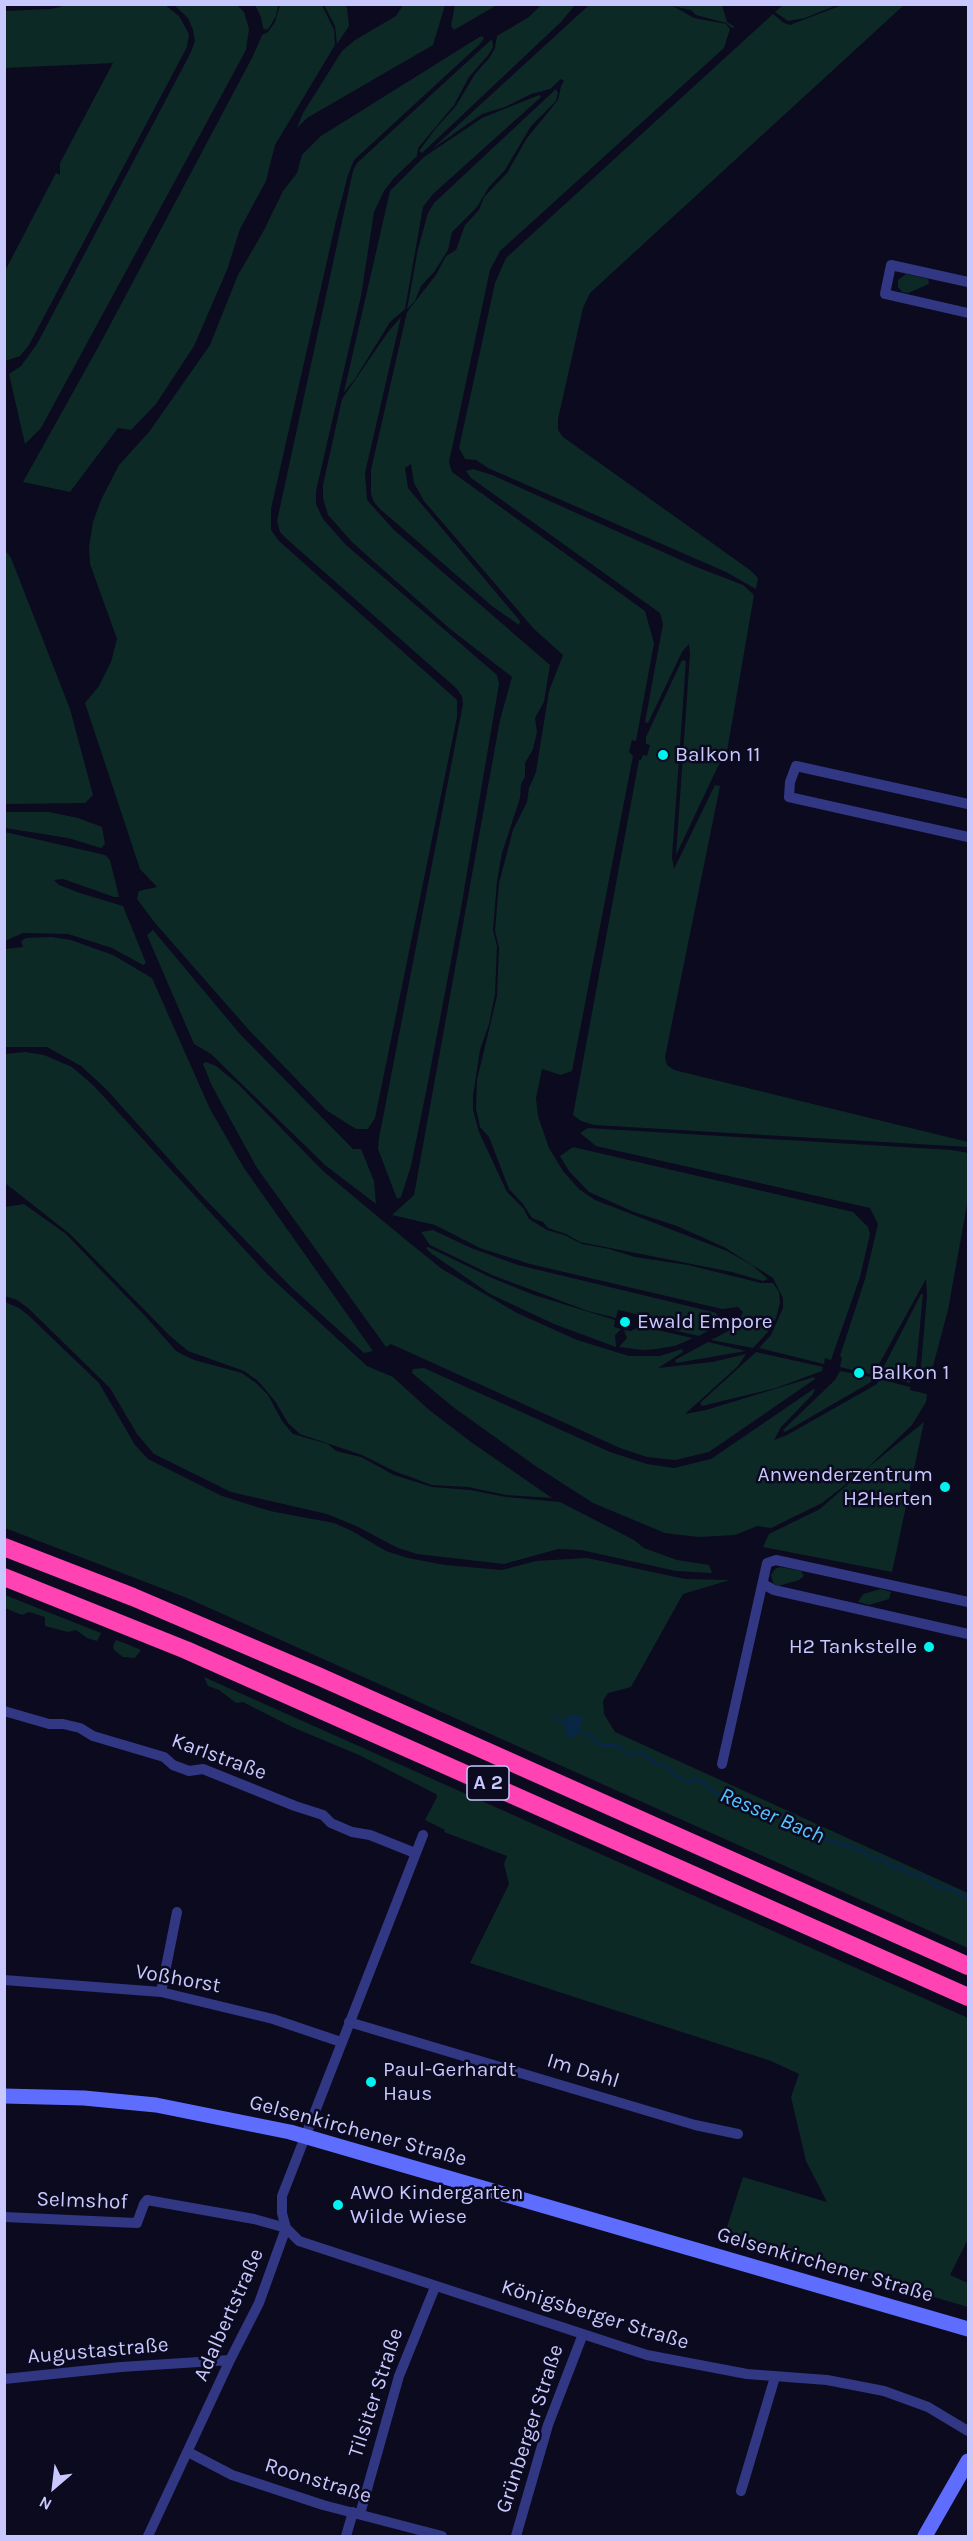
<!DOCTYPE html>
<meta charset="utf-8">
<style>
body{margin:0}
#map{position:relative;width:973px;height:2541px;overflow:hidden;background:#0b0a1f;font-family:Karla,sans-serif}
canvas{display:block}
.frame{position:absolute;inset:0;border:6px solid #c8c8ff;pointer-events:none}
.north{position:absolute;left:24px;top:2457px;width:60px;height:60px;-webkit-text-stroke:4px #0b0a1f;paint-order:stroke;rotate:208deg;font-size:16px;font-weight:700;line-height:24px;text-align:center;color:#c8c8ff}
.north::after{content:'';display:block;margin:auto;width:21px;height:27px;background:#c8c8ff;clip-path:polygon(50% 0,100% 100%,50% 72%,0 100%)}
</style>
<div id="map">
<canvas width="973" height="2541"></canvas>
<div class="frame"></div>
<div class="north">N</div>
</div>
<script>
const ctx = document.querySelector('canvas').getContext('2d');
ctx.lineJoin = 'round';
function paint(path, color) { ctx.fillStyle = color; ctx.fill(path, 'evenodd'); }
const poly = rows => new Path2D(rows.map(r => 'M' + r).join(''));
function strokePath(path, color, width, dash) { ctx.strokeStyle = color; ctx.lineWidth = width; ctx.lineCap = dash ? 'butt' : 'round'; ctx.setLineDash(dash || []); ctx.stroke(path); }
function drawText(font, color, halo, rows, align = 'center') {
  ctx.font = font + ' Karla,sans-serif'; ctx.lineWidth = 5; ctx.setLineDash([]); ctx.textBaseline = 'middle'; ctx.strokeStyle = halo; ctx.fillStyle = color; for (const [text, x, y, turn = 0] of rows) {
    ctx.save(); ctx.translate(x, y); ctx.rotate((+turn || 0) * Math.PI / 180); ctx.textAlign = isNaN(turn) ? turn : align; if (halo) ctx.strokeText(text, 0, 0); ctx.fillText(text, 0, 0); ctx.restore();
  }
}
paint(poly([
 [71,4,165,5,179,16,189,34,187,47,29,345,20,356,5,361,5,271,56,173,60,175,60,163,113,63,5,68,5,11,51,9],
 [542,4,575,5,561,22,422,153,419,151,436,128,456,106,475,74,490,57,495,48,497,36,529,17],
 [174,5,237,5,244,12,249,29,246,50,41,428,25,444,9,374,21,366,37,344,190,54,195,41,193,30,188,18],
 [255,5,278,5,276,16,269,28,266,30,263,28,261,17],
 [280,5,322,5,334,30,335,45,275,145,266,181,240,229,227,270,194,346,156,404,131,430,118,428,70,492,23,482,101,342,253,56,262,35,268,32,275,22],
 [324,5,345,5,347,8,349,26,337,44,335,26],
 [403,5,445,5,433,45,307,118,297,128,303,113,342,51,355,40,396,16],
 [455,5,455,4,497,5,454,30,451,26],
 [589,5,722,5,727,22,735,27,732,28,726,23,696,15,691,10,673,6,694,18,726,24,730,29,724,48,500,251,490,270,449,462,452,472,645,611,654,643,636,741,632,740,629,752,633,756,572,1071,561,1075,542,1069,536,1098,538,1116,549,1148,563,1171,579,1189,595,1200,727,1251,752,1265,768,1279,763,1281,732,1272,580,1242,566,1234,548,1228,543,1222,532,1218,523,1204,509,1189,489,1137,480,1127,476,1109,477,1080,497,996,499,948,495,931,499,883,513,830,527,802,529,788,536,772,549,691,563,655,534,629,424,501,414,483,411,464,405,468,408,488,520,621,519,625,492,606,380,509,374,502,371,494,371,470,407,312,436,275,446,256,456,250,465,225,479,210,484,197,507,173,527,138,558,100,561,86,564,81,561,79,550,89,531,94,505,107,482,114,432,149],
 [783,5,783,4,837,5,805,18,788,21,775,12],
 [842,5,904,5,590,293,583,308,558,419,558,430,563,437,750,570,758,578,756,589,726,572,488,468,476,460,465,459,459,448,495,283,506,258,773,14,784,23,790,25],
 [481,36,484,38,480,44,354,160,348,175,336,221,271,509,271,530,278,540,457,700,457,717,375,1118,368,1129,356,1129,326,1110,248,1029,155,923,137,899,139,891,157,887,140,869,85,703,99,686,111,662,117,639,90,564,89,547,93,522,101,500,119,465,149,432,210,345,238,275,263,232,283,191,297,173,302,155,321,136],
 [492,39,493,47,489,54,469,77,454,105,418,148,417,156,394,178,384,191,374,212,361,296,316,491,316,504,323,519,346,545,497,675,499,684,461,908,428,1082,411,1166,401,1197,397,1199,378,1149,379,1138,463,704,462,696,456,688,289,541,280,532,277,521,353,171,357,163],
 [556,89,558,93,556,101,531,126,505,170,489,187,477,207,452,232,448,250,434,272,421,286,415,301,407,309,418,249,428,213,434,203],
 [539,95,541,97,433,194,423,207,405,309,390,322,355,379,344,392,390,191,424,157,482,118],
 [906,274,928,279,929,284,908,293,902,292,898,287,898,280],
 [401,317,365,473,367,500,393,529,550,665,544,702,535,718,537,732,533,749,525,763,525,777,521,784,520,798,502,853,497,881,493,930,497,946,495,994,489,1024,480,1050,473,1096,473,1110,479,1132,507,1192,524,1209,529,1219,547,1230,564,1235,582,1244,609,1249,635,1257,688,1265,761,1283,773,1283,779,1292,780,1303,776,1318,767,1333,753,1348,711,1340,736,1327,743,1312,738,1307,722,1309,530,1264,480,1248,435,1225,392,1215,414,1195,500,720,512,677,449,628,380,567,353,543,328,515,323,498,323,485,342,399,388,332],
 [473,469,492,475,694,566,743,585,754,595,725,763,720,762,676,855,690,654,689,644,682,652,648,723,645,722,663,624,660,613,471,478,466,471],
 [4,549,11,558,70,709,93,795,85,803,5,804],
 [682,660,686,661,672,857,674,869,715,785,720,786,665,1057,667,1065,674,1070,968,1142,968,1147,594,1125,581,1121,573,1115,639,760,641,760,643,755,647,756,650,745,646,744,646,737],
 [4,812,49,812,78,818,102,827,105,844,101,848,68,838,5,828],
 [5,832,105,855,110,860,119,897,114,897,63,879,54,880,59,885,80,893,123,906,146,963,143,965,112,948,68,934,23,933,5,941],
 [153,930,240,1034,353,1149,361,1149,374,1181,376,1204,325,1165,211,1054,194,1044,147,935],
 [52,937,71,940,113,955,152,978,210,1109,244,1168,373,1351,364,1353,291,1287,202,1196,106,1089,81,1066,47,1047,5,1047,5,949,23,947,21,941,26,938],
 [25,1052,44,1055,72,1067,94,1086,267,1274,367,1366,393,1377,428,1409,471,1442,552,1498,506,1495,468,1487,432,1485,394,1471,362,1455,300,1434,288,1423,275,1401,258,1381,244,1371,188,1351,170,1336,70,1234,5,1183,5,1054],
 [206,1062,216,1066,238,1084,323,1171,406,1240,442,1269,517,1313,577,1340,629,1356,660,1356,682,1349,683,1352,658,1368,712,1362,746,1354,738,1366,685,1414,706,1410,814,1377,815,1379,709,1452,675,1460,647,1457,620,1448,391,1344,386,1347,257,1168,212,1086,203,1064],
 [588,1128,952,1150,968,1153,968,1199,948,1310,929,1381,920,1378,927,1295,926,1279,873,1375,840,1367,842,1358,840,1356,865,1279,878,1224,870,1208,596,1146,580,1133],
 [573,1147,853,1212,868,1227,870,1234,860,1277,831,1360,825,1358,824,1364,759,1348,771,1335,783,1308,783,1298,773,1278,724,1247,677,1226,634,1212,589,1192,569,1171,560,1156],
 [24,1204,66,1234,147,1318,176,1351,194,1360,242,1373,256,1383,268,1395,282,1421,293,1434,328,1444,336,1451,361,1457,394,1475,432,1487,470,1490,506,1497,560,1502,634,1540,644,1548,677,1560,709,1565,712,1573,676,1571,581,1550,558,1549,504,1564,417,1554,398,1548,356,1526,327,1514,231,1492,154,1454,137,1434,110,1388,28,1308,17,1300,5,1296,5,1207],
 [433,1230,471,1248,518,1265,709,1311,716,1313,720,1320,719,1324,699,1336,641,1323,636,1314,618,1310,616,1318,588,1311,492,1275,430,1245,421,1232],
 [428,1247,492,1278,534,1295,615,1320,614,1327,621,1329,615,1335,616,1347,554,1324,490,1294,432,1254,426,1248],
 [921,1294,923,1294,915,1378,912,1377,910,1383,879,1376],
 [5,1302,19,1308,28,1315,99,1383,135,1445,148,1459,222,1496,270,1511,334,1523,352,1531,386,1551,408,1558,445,1565,502,1570,536,1561,587,1558,685,1579,730,1580,683,1594,631,1687,608,1693,603,1701,604,1714,615,1732,968,1893,968,1948,187,1598,5,1528],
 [640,1326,692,1338,693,1338,675,1346,656,1349,643,1350,619,1347,627,1338,624,1330,631,1331],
 [708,1342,746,1351,676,1363,675,1360],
 [756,1352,823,1367,822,1371,776,1388,702,1406,700,1403],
 [424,1368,610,1452,647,1464,674,1468,711,1459,815,1388,813,1394,781,1427,774,1440,787,1435,877,1384,879,1379,910,1387,910,1390,927,1394,926,1402,912,1425,865,1470,924,1422,892,1572,763,1547,769,1534,820,1509,863,1471,822,1503,771,1528,757,1526,735,1535,698,1537,665,1533,593,1503,534,1465,453,1407,412,1373,413,1369],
 [840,1371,871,1377,871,1382,785,1432,783,1430,835,1380],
 [780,1567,801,1571,804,1576,799,1580,778,1586,773,1583,771,1575,775,1569],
 [881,1589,891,1592,889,1599,869,1605,858,1602,863,1594],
 [5,1595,40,1609,101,1633,97,1641,87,1638,76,1630,68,1632,45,1626,45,1617,29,1612,22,1615,5,1608],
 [116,1640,127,1644,141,1650,135,1658,123,1657,114,1650,113,1646],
 [204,1677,968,2018,968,2239,950,2275,968,2283,968,2307,724,2236,743,2177,827,2202,806,2161,791,2097,799,2074,771,2061,470,1963,509,1884,504,1864,507,1856,444,1832,445,1830,425,1820,437,1797,436,1794,359,1755,292,1727,243,1702,236,1703,219,1690,208,1686]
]), '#0d2925');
paint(poly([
 [576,1714,584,1718,574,1739,566,1734,564,1725,567,1717]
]), '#082745');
strokePath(poly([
 [554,1717,568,1724],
 [576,1730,592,1737,601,1745,619,1746,629,1755,641,1752,656,1764,664,1765,677,1777,688,1782,698,1779,717,1794,731,1796,736,1801,749,1803,758,1811,775,1813,795,1826,806,1827,823,1838,860,1850,874,1859,885,1860,892,1867,903,1868,909,1874,923,1876,938,1887,954,1889,959,1895,968,1898]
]), '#082745', 3);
strokePath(poly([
 [968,282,891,265,885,294,968,313],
 [968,804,796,766,790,782,789,797,968,837],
 [763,1584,774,1590,968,1634],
 [4,1711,49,1724,63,1724,80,1728,93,1736,164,1757,173,1765,189,1771,203,1769,295,1806,323,1815,331,1823,352,1832,370,1835,415,1853],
 [722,1764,767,1563,776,1560,968,1602],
 [4,1980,161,1992,273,2019,341,2042],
 [161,1992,177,1912],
 [349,2022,695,2125,738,2134],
 [4,2217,137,2223,144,2204,147,2200,254,2219,286,2228,299,2241,647,2355,747,2374,827,2380,884,2391,928,2407,968,2431],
 [4,2379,121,2367,230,2360],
 [188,2452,232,2475,323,2505,442,2536],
 [741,2491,775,2377],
 [360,2514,399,2376,435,2287],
 [148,2536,230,2360,259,2303,286,2228,282,2213,282,2196,423,1835],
 [346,2536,353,2512],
 [516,2536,548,2425,583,2334]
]), '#313782', 10);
strokePath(poly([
 [4,2096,84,2098,156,2105,290,2132,968,2329],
 [925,2536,968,2461]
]), '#5f6dff', 15);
strokePath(poly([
 [4,1547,133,1597,318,1676,968,1966],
 [4,1577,186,1650,968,1997]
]), '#ff43b3', 18);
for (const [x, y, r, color] of [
 [663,755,6,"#00f3ef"],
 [625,1322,6,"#00f3ef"],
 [859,1373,6,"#00f3ef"],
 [945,1487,6,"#00f3ef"],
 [929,1647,6,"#00f3ef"],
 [371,2082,6,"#00f3ef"],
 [338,2205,6,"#00f3ef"]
]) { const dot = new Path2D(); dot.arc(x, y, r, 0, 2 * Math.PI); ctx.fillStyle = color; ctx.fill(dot); strokePath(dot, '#0b0a1f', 2); }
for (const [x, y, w] of [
 [488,1783,42]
]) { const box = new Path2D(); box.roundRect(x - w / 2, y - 17, w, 34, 4.5); ctx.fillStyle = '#0b0a1f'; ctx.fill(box); strokePath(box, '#c8c8ff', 1.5); }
drawText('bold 20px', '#c8c8ff', null, [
 ["A 2",488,1783]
]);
drawText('21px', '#c8c8ff', '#0b0a1f', [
 ["Balkon 11",675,755],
 ["Ewald Empore",637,1322],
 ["Balkon 1",871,1373],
 ["Anwenderzentrum",933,1475,"right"],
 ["H2Herten",933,1499,"right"],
 ["H2 Tankstelle",917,1647,"right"],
 ["Paul-Gerhardt",383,2070],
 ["Haus",383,2094],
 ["AWO Kindergarten",350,2193],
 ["Wilde Wiese",350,2217]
], 'left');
drawText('21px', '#c8c8ff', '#0b0a1f', [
 ["Karlstraße",219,1757,20],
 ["Voßhorst",178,1979,10],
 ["Im Dahl",583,2071,17],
 ["Gelsenkirchener Straße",358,2131,15],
 ["Selmshof",82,2201,2],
 ["Gelsenkirchener Straße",825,2265,16],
 ["Adalbertstraße",229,2315,-66],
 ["Königsberger Straße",595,2315,17],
 ["Augustastraße",98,2351,-5],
 ["Tilsiter Straße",376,2393,-72],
 ["Grünberger Straße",530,2429,-72],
 ["Roonstraße",318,2481,17]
]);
drawText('italic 22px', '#56c4ff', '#0b0a1f', [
 ["Resser Bach",772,1816,23]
]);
</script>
